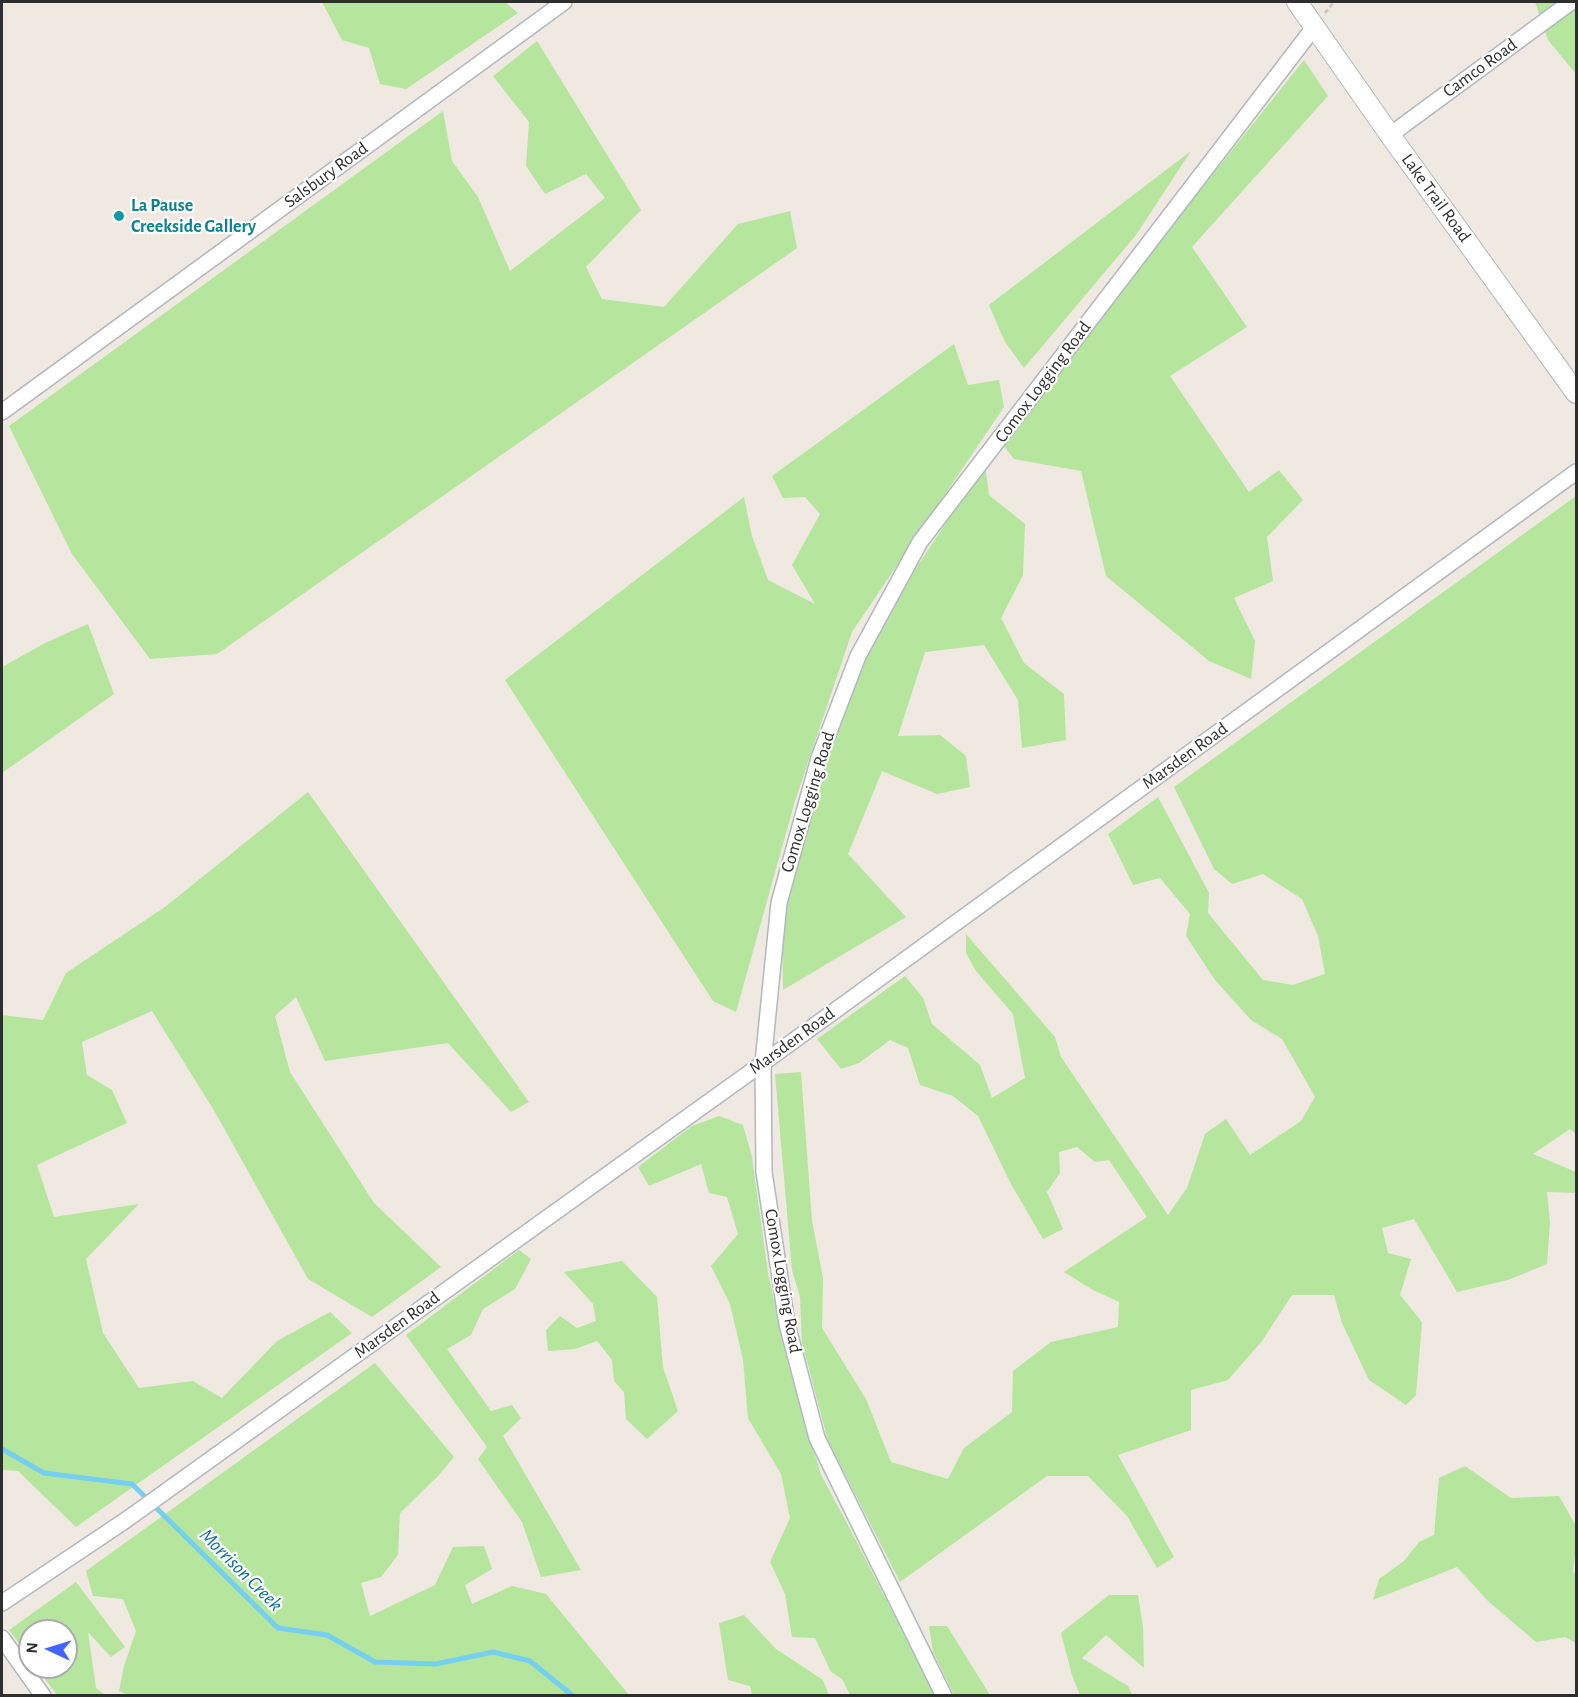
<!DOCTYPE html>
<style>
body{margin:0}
#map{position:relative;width:1578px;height:1697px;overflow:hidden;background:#efe9e1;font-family:"Alegreya Sans",sans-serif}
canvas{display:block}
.frame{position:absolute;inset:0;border:3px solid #2e2e2e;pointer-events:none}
.north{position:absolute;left:18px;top:1619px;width:60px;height:60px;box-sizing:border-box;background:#fff;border:2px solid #ababab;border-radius:50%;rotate:274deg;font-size:16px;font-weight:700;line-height:24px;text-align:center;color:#2e2e2e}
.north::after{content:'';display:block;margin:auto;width:21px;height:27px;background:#4264fb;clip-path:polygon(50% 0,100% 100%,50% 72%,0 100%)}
</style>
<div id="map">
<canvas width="1578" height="1697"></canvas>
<div class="frame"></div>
<div class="north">N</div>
</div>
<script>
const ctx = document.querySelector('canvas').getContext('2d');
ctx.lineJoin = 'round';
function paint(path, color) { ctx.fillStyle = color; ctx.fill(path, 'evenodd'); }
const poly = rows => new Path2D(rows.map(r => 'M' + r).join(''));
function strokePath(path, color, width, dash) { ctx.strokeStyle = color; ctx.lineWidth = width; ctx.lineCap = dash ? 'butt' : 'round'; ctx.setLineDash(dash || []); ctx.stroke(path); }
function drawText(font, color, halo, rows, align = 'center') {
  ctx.font = font + ' "Alegreya Sans",sans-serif'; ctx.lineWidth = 4.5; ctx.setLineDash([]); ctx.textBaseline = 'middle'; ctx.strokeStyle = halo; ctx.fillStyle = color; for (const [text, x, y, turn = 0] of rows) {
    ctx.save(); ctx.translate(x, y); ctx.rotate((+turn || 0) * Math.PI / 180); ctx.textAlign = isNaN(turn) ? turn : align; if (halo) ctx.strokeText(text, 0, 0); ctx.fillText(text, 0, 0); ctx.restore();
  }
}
paint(poly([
 [322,2,505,2,518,13,406,89,380,84,369,48,342,40],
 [1535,2,1576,2,1576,74,1548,40],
 [537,41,641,210,586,267,602,299,664,307,738,224,790,211,797,248,217,654,150,659,72,554,9,426,443,111,452,161,478,197,510,271,605,198,586,174,545,194,526,166,529,122,493,76],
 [1304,60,1328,96,1192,247,1247,327,1170,376,1249,492,1279,470,1303,500,1267,537,1273,581,1234,598,1255,641,1251,679,1209,661,1106,576,1081,471,1014,459,1000,441],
 [1191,151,1136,235,1024,368,1005,342,989,305],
 [954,344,968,385,999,380,1004,407,852,632,795,801,736,1012,713,1001,505,680,744,497,752,536,768,580,815,604,792,565,820,514,805,497,783,498,772,476],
 [985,464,989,495,1025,524,1023,575,1001,618,1024,663,1064,694,1066,740,1022,748,1018,700,984,645,925,652,898,736,940,735,966,756,970,787,937,794,882,771,848,854,906,917,783,990,782,926,816,797,869,639],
 [1576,496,1576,1134,1570,1129,1533,1154,1576,1172,1576,1193,1547,1192,1550,1223,1547,1264,1508,1280,1457,1292,1414,1219,1382,1228,1388,1253,1411,1259,1400,1295,1422,1322,1416,1395,1406,1405,1369,1380,1342,1323,1334,1295,1292,1295,1262,1341,1228,1380,1191,1390,1191,1430,1118,1455,1174,1557,1157,1568,1127,1516,1088,1476,1047,1476,900,1582,828,1441,802,1343,800,1297,792,1270,775,1074,801,1072,812,1221,823,1278,822,1328,866,1399,891,1462,948,1479,964,1448,1012,1412,1013,1371,1051,1342,1118,1327,1119,1302,1093,1290,1064,1272,1147,1217,1109,1160,1095,1162,1077,1147,1059,1152,1060,1173,1047,1192,1063,1229,1043,1239,1011,1184,978,1116,953,1096,920,1085,908,1048,890,1040,859,1063,841,1069,817,1039,905,976,923,998,932,1024,980,1065,992,1098,1025,1078,1013,1014,976,971,966,953,966,934,1055,1037,1061,1057,1168,1215,1187,1188,1205,1134,1226,1119,1250,1155,1301,1121,1315,1097,1282,1039,1251,1020,1215,980,1186,936,1190,914,1160,878,1133,885,1108,834,1158,797,1209,893,1208,913,1263,980,1293,985,1325,974,1318,936,1302,899,1263,874,1232,884,1214,869,1174,787],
 [88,624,114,694,2,773,2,667,47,642],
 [308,792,529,1102,511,1112,448,1043,325,1061,296,997,275,1016,290,1072,374,1203,441,1267,372,1317,308,1279,215,1112,152,1011,82,1042,87,1075,112,1090,127,1123,37,1165,54,1217,139,1204,86,1259,103,1333,139,1388,193,1381,222,1398,277,1341,330,1312,352,1333,76,1527,18,1471,2,1470,2,1015,43,1020,66,973,165,907],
 [719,1116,743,1125,752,1157,768,1273,788,1363,821,1475,848,1525,935,1695,850,1695,842,1679,831,1672,815,1638,792,1637,785,1594,770,1562,790,1518,781,1474,748,1418,743,1360,730,1304,711,1266,738,1234,727,1197,709,1193,701,1164,649,1186,638,1167,692,1126],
 [519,1250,531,1259,515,1289,483,1309,471,1335,447,1349,491,1411,512,1405,521,1418,503,1436,581,1570,541,1577,522,1522,478,1459,487,1447,406,1335],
 [622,1261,657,1297,663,1367,678,1411,647,1439,626,1419,624,1392,614,1381,612,1360,597,1341,575,1349,548,1351,546,1330,560,1316,577,1328,596,1321,593,1304,564,1272],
 [375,1363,454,1457,438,1476,400,1513,398,1555,381,1577,361,1583,370,1616,435,1585,453,1547,484,1546,492,1569,465,1585,472,1604,512,1586,546,1594,629,1695,130,1696,119,1691,124,1666,136,1631,123,1599,93,1596,86,1571],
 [1465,1466,1511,1498,1559,1496,1576,1526,1576,1547,1573,1571,1576,1576,1576,1643,1565,1637,1536,1642,1488,1601,1457,1567,1373,1600,1379,1579,1404,1561,1419,1542,1434,1535,1439,1478],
 [76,1582,125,1647,111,1657,88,1632,96,1688,105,1695,57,1695,36,1667,66,1667,66,1631,30,1631,30,1658,9,1630],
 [1109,1595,1138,1595,1143,1626,1144,1668,1106,1635,1082,1658,1128,1686,1132,1695,1080,1695,1072,1675,1061,1633],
 [744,1615,776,1649,823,1680,829,1695,752,1695,750,1686,728,1680,719,1623],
 [929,1626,947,1626,990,1695,954,1695,933,1652]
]), '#b6e59e');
strokePath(poly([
 [2,1449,44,1473,132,1484,278,1628,327,1635,375,1662,436,1664,493,1652,530,1661,573,1696]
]), '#75cff0', 5);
const minor = poly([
 [1390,135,1571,2],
 [2,412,564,2],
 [2,1603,126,1520,763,1063,1576,472],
 [2,1638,43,1696],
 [944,1696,817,1438,787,1324,764,1172,763,1063,779,903,819,758,858,656,920,542,1315,26]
]);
const tertiary = poly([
 [1297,2,1390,135,1576,393]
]);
strokePath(minor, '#b4b7c1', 18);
strokePath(tertiary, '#b4b7c1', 22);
strokePath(poly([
 [1325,13,1334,2]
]), '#c9c9c9', 3, [4.5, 3]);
strokePath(minor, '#fff', 15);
strokePath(tertiary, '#fff', 20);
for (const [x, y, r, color] of [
 [119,216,6,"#0f9aa8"]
]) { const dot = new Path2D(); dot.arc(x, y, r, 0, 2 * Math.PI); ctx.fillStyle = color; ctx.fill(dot); strokePath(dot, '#fff', 2); }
drawText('18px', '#2e2e2e', '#fff', [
 ["Camco Road",1480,68,-36],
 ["Salsbury Road",326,175,-36],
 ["Lake Trail Road",1436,198,54],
 ["Comox Logging Road",1043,382,-53],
 ["Marsden Road",1185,756,-36],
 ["Comox Logging Road",808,802,-73],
 ["Marsden Road",792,1041,-36],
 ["Comox Logging Road",783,1281,80],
 ["Marsden Road",397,1325,-36]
]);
drawText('bold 18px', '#0d838f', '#fff', [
 ["La Pause",131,206],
 ["Creekside Gallery",131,227]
], 'left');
drawText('italic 20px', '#0d6fa3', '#fff', [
 ["Morrison Creek",241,1570,45]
]);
</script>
